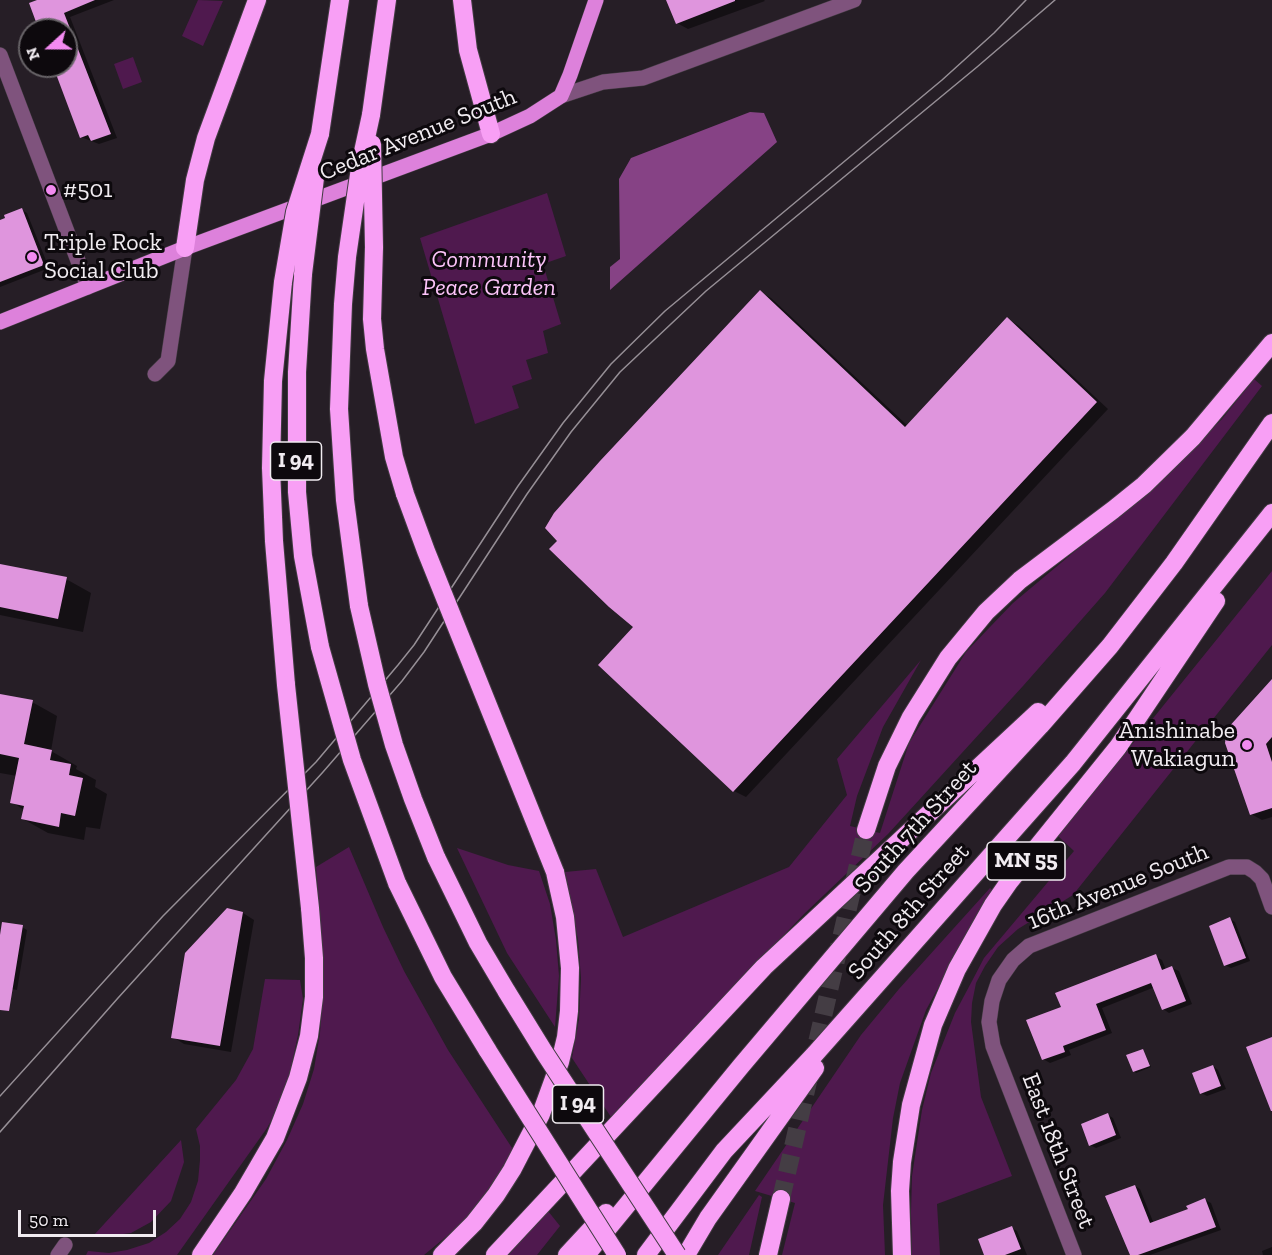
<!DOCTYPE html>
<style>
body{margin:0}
#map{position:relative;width:1272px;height:1255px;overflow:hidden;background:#261e26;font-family:"Zilla Slab",serif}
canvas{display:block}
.north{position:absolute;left:18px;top:18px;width:60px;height:60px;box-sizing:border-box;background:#0d090d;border:2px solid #686468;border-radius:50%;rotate:249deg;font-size:16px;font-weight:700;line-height:24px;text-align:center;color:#f1ecf1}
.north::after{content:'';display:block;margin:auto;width:21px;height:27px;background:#f38af1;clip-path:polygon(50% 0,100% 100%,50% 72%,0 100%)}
.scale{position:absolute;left:18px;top:1210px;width:138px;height:27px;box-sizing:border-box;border:3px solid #f1ecf1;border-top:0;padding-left:8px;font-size:18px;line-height:21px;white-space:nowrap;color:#f1ecf1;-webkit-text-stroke:4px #0d090d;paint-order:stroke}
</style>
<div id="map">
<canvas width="1272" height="1255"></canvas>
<div class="north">N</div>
<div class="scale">50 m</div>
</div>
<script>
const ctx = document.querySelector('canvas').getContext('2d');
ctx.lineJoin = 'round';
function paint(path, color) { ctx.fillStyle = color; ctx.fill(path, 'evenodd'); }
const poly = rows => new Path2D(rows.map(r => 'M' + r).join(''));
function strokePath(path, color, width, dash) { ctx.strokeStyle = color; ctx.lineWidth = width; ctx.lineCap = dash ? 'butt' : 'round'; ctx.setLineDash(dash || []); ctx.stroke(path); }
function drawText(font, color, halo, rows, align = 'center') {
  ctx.font = font + ' "Zilla Slab",serif'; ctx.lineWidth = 6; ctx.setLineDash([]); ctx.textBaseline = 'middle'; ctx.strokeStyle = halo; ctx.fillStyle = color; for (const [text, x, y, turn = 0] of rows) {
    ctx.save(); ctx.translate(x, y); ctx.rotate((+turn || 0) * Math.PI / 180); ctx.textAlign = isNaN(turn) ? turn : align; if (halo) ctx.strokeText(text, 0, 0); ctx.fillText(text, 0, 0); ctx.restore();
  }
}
paint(poly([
 [198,0,223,1,203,46,182,36],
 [133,57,142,82,123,89,114,64],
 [547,193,566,256,543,264,561,324,543,331,548,353,526,360,532,379,512,386,519,408,475,424,420,238],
 [1254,379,1262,386,1105,593,1023,686,888,834,804,914,611,1117,572,1058,579,1019,581,978,578,940,565,872,596,869,623,937,789,867,847,795,837,759,921,660,883,727,857,796,850,826,880,833,909,743,966,652,1013,603,1117,516,1192,449,1222,419],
 [1272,571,1272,645,1073,895,1018,929,998,947,985,966,976,983,972,1003,971,1022,981,1097,1012,1176,937,1204,940,1255,912,1255,911,1212,912,1176,922,1110,931,1073,955,1013,972,981,984,958,1074,851,1058,836],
 [349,847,383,927,404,971,448,1050,514,1151,495,1185,464,1222,424,1255,213,1255,266,1179,287,1140,303,1104,314,1069,320,1033,323,994,322,945,316,867],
 [457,848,508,865,539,871,550,904,556,940,559,976,555,1027,507,953],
 [990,888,996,893,943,979,926,1010,900,1083,893,1118,883,1205,885,1255,782,1255,795,1203,755,1191,861,1035,899,989],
 [265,979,300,980,303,999,298,1035,289,1077,275,1114,267,1128,177,1255,86,1255,88,1251,109,1253,127,1250,149,1243,166,1232,180,1219,191,1202,198,1181,200,1160,200,1146,196,1129,236,1080,253,1049],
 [181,1140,184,1162,171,1201,151,1222,131,1233,108,1236,94,1235],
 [759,1195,762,1197,749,1255,718,1255],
 [548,1211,560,1226,537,1255,506,1255]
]), '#4f194e');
paint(poly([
 [750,112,764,113,777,142,610,290,610,267,620,259,619,179,631,158]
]), '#864285');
paint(poly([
 [38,0,114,0,70,17,117,138,99,144,81,137,54,66,66,66,66,30,41,30],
 [668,0,764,0,765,1,688,29,677,23],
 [22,210,27,213,49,268,0,287,0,222],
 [760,292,771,298,908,426,1008,319,1019,326,1108,409,746,797,734,791,636,627],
 [0,565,66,579,91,593,83,632,0,615],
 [1272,681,1272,817,1262,820,1251,814],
 [0,695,32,702,57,716,51,751,77,766,76,769,96,780,95,787,107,794,100,829,86,827,84,840,48,833,23,819,24,810,12,802,17,776,0,773],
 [243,913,254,920,231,1052,184,1044,173,1037],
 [1230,919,1235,922,1250,961,1231,968,1225,965],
 [22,927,27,930,17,990,0,987,0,943],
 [1155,956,1162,960,1166,970,1172,968,1179,971,1192,1004,1169,1013,1163,1009,1155,987,1102,1008,1112,1033,1069,1050,1071,1055,1050,1063,1043,1059,1063,1008],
 [1143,1050,1151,1067,1136,1073,1134,1071],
 [1213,1066,1218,1070,1226,1089,1207,1096,1201,1093],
 [1108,1115,1113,1118,1121,1138,1096,1148,1090,1145],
 [1135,1186,1140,1189,1154,1224,1190,1210,1205,1200,1211,1203,1221,1230,1150,1255,1132,1255],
 [1012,1228,1017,1231,1027,1255,986,1255],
 [1272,1247,1272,1255,1263,1255,1262,1251]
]), '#0007');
paint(poly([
 [37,0,95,0,64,13,111,134,91,141,88,135,80,138,53,66,66,66,66,30,39,30,29,3],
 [666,0,735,0,735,1,676,24],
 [22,208,44,265,0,282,0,220,5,218,4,215],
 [760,290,905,427,1007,317,1097,402,733,792,598,665,633,627,609,607,549,549,557,541,545,528,554,513,600,461],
 [0,564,67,577,58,619,0,607],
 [1272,679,1272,737,1266,744,1272,762,1272,808,1250,815,1225,743,1227,729],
 [0,694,33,700,24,744,52,750,50,760,71,764,69,775,83,778,75,816,61,813,59,827,21,819,24,806,10,803,19,758,0,754],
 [227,908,243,912,220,1046,171,1038,185,953],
 [1230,917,1246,958,1224,966,1209,926],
 [2,922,23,925,9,1011,0,1010,0,935],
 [1156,954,1162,970,1172,966,1186,1001,1162,1010,1151,983,1096,1004,1106,1030,1063,1046,1065,1052,1042,1060,1026,1020,1061,1007,1055,993],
 [1272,1037,1272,1111,1271,1111,1246,1047],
 [1143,1049,1150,1066,1133,1072,1126,1055],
 [1213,1065,1221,1086,1200,1094,1192,1073],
 [1108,1113,1116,1135,1089,1146,1081,1124],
 [1135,1185,1150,1223,1188,1209,1186,1206,1205,1198,1216,1227,1138,1255,1130,1255,1105,1196],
 [1012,1226,1021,1249,1005,1255,984,1255,978,1239]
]), '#df95dd');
strokePath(poly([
 [781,1199,866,830]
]), '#443d44', 18, [18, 9]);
const minor = poly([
 [0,55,88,287],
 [561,96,603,82,643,78,854,0],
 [155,374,168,361,185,248],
 [58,1255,65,1245],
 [1074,1255,993,1046,989,1022,992,1001,999,980,1013,960,1029,946,1229,867,1247,867,1255,872,1262,879,1272,907]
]);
const major = poly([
 [0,322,185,248,491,134,530,116,561,96,570,75,596,0]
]);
const highway = poly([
 [462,0,468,50,491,134],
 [371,115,387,0],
 [320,134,340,0],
 [374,247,372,319,375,349,394,457,405,494],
 [185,248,195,180,206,138,257,0],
 [347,257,343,304,339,409,345,500,359,606],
 [303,274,297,372,297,492,303,556,320,647],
 [283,282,273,381,271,468,274,541,286,685],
 [866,830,887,766,911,717,948,658,986,612,1020,580,1113,510,1144,485,1193,437,1272,343],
 [436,857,478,943,507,992],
 [397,883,443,977,488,1051],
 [201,1255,243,1193,275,1138,298,1078,309,1036,314,997,314,958,310,908],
 [442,1255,474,1223,496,1195,512,1170,541,1114,560,1062,566,1037,569,1011,570,968,565,917,555,872],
 [495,1255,764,967,1038,712],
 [567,1255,606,1213],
 [586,1255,741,1066,906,871,1040,726,1110,646,1174,563,1272,423],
 [646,1255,724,1151,815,1054,1073,763,1272,513],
 [686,1255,708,1218,815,1068],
 [768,1255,781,1199],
 [902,1255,900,1191,902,1162,911,1105,933,1025,957,969,993,905,1009,882,1118,747,1216,601]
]);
strokePath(minor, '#423b42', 16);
strokePath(major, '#423b42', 16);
strokePath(highway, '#423b42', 20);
strokePath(minor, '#7f537d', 15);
strokePath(major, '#dd81db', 15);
strokePath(highway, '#f89ff5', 18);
strokePath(poly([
 [0,1096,163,916,316,762,398,665,414,645,518,486,563,423,611,364,665,311,942,80,994,33,1026,0],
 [0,1132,118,998,323,772,402,681,424,652,527,494,571,432,620,372,706,291,977,67,1055,0]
]), '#968f96', 1.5);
const highwayBridge = poly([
 [372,144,374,247],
 [347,257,361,161,371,115],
 [303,274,315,178],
 [283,282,295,212,320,134],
 [405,494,426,551,555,872],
 [359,606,377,684,394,745,413,799,436,857],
 [320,647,352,760,397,883],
 [286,685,310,908],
 [507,992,544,1052,677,1255],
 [488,1051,617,1255]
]);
strokePath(highwayBridge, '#423b42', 20, []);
strokePath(highwayBridge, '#f89ff5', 18);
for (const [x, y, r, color] of [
 [51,190,6,"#f38af1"],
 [32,257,6,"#f38af1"],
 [1247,745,6,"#f38af1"]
]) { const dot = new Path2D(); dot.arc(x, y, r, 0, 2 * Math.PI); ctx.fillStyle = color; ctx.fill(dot); strokePath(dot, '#0d090d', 2); }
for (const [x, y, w] of [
 [296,461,51],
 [1026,861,78],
 [578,1104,51]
]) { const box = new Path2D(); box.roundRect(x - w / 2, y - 19, w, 38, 4.5); ctx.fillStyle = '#0d090d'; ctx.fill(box); strokePath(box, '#f1ecf1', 1.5); }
drawText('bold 22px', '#f1ecf1', null, [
 ["I 94",296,461],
 ["MN 55",1026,861],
 ["I 94",578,1104]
]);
drawText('24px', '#f1ecf1', '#0d090d', [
 ["Cedar Avenue South",418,135,-22],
 ["South 7th Street",916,827,-48],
 ["16th Avenue South",1118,887,-22],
 ["South 8th Street",909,912,-49],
 ["East 18th Street",1058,1151,69]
]);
drawText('24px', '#f1ecf1', '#0d090d', [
 ["#501",63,190],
 ["Triple Rock",44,243],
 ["Social Club",44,271],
 ["Anishinabe",1235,731,"right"],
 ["Wakiagun",1235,759,"right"]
], 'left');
drawText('italic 24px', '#fdc4fa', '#0d090d', [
 ["Community",489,260],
 ["Peace Garden",489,288]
]);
</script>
